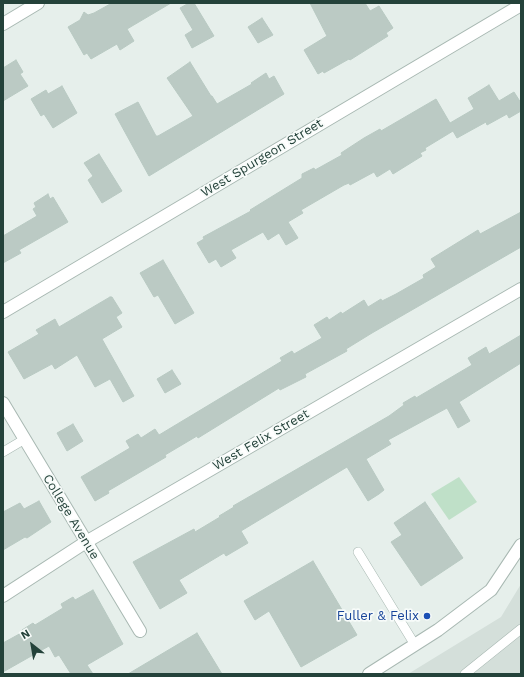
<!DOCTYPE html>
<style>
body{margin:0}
#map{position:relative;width:524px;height:677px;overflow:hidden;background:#e6efeb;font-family:"Work Sans",sans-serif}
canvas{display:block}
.frame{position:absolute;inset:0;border:4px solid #24423a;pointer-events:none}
.north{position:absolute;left:12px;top:625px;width:40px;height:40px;-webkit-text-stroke:3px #f7fbf9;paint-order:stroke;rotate:329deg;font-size:11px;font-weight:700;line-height:16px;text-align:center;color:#24423a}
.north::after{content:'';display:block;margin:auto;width:14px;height:18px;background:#24423a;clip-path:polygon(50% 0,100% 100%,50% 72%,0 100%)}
</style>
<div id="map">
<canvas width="524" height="677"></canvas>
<div class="frame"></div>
<div class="north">N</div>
</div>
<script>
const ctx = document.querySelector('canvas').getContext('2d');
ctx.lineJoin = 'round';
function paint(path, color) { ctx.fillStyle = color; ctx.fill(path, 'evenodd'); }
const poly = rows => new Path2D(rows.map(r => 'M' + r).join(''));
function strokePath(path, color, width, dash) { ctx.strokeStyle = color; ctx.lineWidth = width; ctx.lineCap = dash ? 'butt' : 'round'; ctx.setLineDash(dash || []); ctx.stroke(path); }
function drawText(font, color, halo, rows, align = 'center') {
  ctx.font = font + ' "Work Sans",sans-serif'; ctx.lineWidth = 3.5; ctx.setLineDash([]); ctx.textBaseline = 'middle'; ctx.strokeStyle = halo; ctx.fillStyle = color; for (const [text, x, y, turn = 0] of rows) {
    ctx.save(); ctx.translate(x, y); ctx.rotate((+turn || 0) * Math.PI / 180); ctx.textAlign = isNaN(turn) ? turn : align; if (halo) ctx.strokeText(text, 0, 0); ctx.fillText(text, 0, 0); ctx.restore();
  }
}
paint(poly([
 [521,584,521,674,408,674,501,617]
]), '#d4dfda');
paint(poly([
 [459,477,477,502,449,520,431,494]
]), '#bfe0c8');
const building = poly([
 [112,3,171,3,127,29,134,41,120,50,117,44,91,59,87,53,84,55,68,27,80,20,84,12,88,15,94,13,112,3],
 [189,3,194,3,214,36,192,48,185,35,193,30,180,8,189,3],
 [310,3,365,3,370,11,379,6,393,28,386,33,388,36,350,60,349,59,324,73,323,71,318,74,304,50,327,36,310,3],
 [262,18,273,35,258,43,248,27,262,18],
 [16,60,23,72,20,74,28,86,3,101,3,68,16,60],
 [190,62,211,96,212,96,217,104,252,84,251,83,266,73,269,79,274,76,284,94,149,176,115,114,138,102,156,136,158,136,193,116,167,78,190,62],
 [489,85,499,101,514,92,521,103,521,111,509,118,507,114,487,125,486,122,457,138,453,131,425,148,426,150,420,153,422,156,393,174,390,169,377,177,374,172,350,185,349,183,344,185,301,210,303,213,288,222,298,238,286,245,279,233,268,240,263,232,231,250,236,258,221,267,216,259,209,263,197,243,204,239,203,237,251,211,250,210,302,178,302,174,314,168,315,170,342,155,341,153,364,138,380,129,381,131,436,99,450,123,474,109,468,98,489,85],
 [62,86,77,113,53,128,44,114,41,116,31,99,46,90,48,94,62,86],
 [99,154,122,191,102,203,88,180,93,176,84,163,99,154],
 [48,194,50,199,53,197,68,222,19,250,21,253,3,263,3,236,37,216,33,209,36,207,34,203,48,194],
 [521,212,521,247,372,333,346,349,347,351,305,374,306,377,280,390,279,388,198,438,197,436,165,455,166,457,108,491,109,493,95,501,81,477,130,448,126,441,138,434,141,438,155,429,159,435,282,361,280,358,292,351,294,354,322,338,314,325,327,317,329,320,341,312,342,314,364,300,368,307,381,299,382,301,396,294,424,278,423,275,436,267,431,259,478,230,480,234,521,212],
 [163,260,194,313,175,324,158,295,154,297,140,273,163,260],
 [110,297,112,297,122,313,116,317,122,327,102,339,134,396,123,402,110,379,95,387,77,355,55,369,52,364,24,379,8,352,39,334,36,330,55,319,59,327,110,297],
 [521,335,521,363,459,402,470,421,458,428,447,408,388,440,391,444,366,459,384,490,379,494,368,501,347,467,241,531,248,543,226,556,224,553,179,580,187,593,160,609,133,562,194,529,195,532,220,517,219,516,234,507,233,506,389,416,404,405,403,403,415,396,416,398,472,365,468,358,486,347,489,354,521,335],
 [172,370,181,384,165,393,157,379,172,370],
 [73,424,83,441,67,451,57,433,73,424],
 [39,501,51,522,27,538,25,537,3,550,3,512,20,503,24,509,39,501],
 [425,502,463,558,421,586,391,542,402,535,394,523,425,502],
 [313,561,357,635,301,667,269,611,255,620,244,601,313,561],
 [93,590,123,644,87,665,93,674,71,674,59,655,55,657,49,646,3,672,3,643,23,632,22,630,33,623,35,625,63,608,61,604,73,597,75,600,93,590],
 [197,633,222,674,128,674,197,633]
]);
paint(building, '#bbcac4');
strokePath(building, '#b8c9c2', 1);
const service = poly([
 [3,452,25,439],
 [358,552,415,645],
 [465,674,521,629]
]);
const minor = poly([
 [3,24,38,3],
 [3,312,521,5],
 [3,403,140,631],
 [3,596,86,542,521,289]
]);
const tertiary = poly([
 [369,674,438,630,491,590,521,545]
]);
strokePath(service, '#a8b8b2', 10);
strokePath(minor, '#a8b8b2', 14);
strokePath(tertiary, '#a8b8b2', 14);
strokePath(service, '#fff', 9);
strokePath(minor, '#fff', 12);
strokePath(tertiary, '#fff', 12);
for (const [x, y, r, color] of [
 [427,616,4,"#1a4fb4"]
]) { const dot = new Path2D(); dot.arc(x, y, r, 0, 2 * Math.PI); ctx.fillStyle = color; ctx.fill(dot); strokePath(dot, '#f7fbf9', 1.5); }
drawText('13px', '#24423a', '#f7fbf9', [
 ["West Spurgeon Street",262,158,-31],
 ["West Felix Street",261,440,-30],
 ["College Avenue",71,517,59]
]);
drawText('13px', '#164399', '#f7fbf9', [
 ["Fuller & Felix",419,616]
], 'right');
</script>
